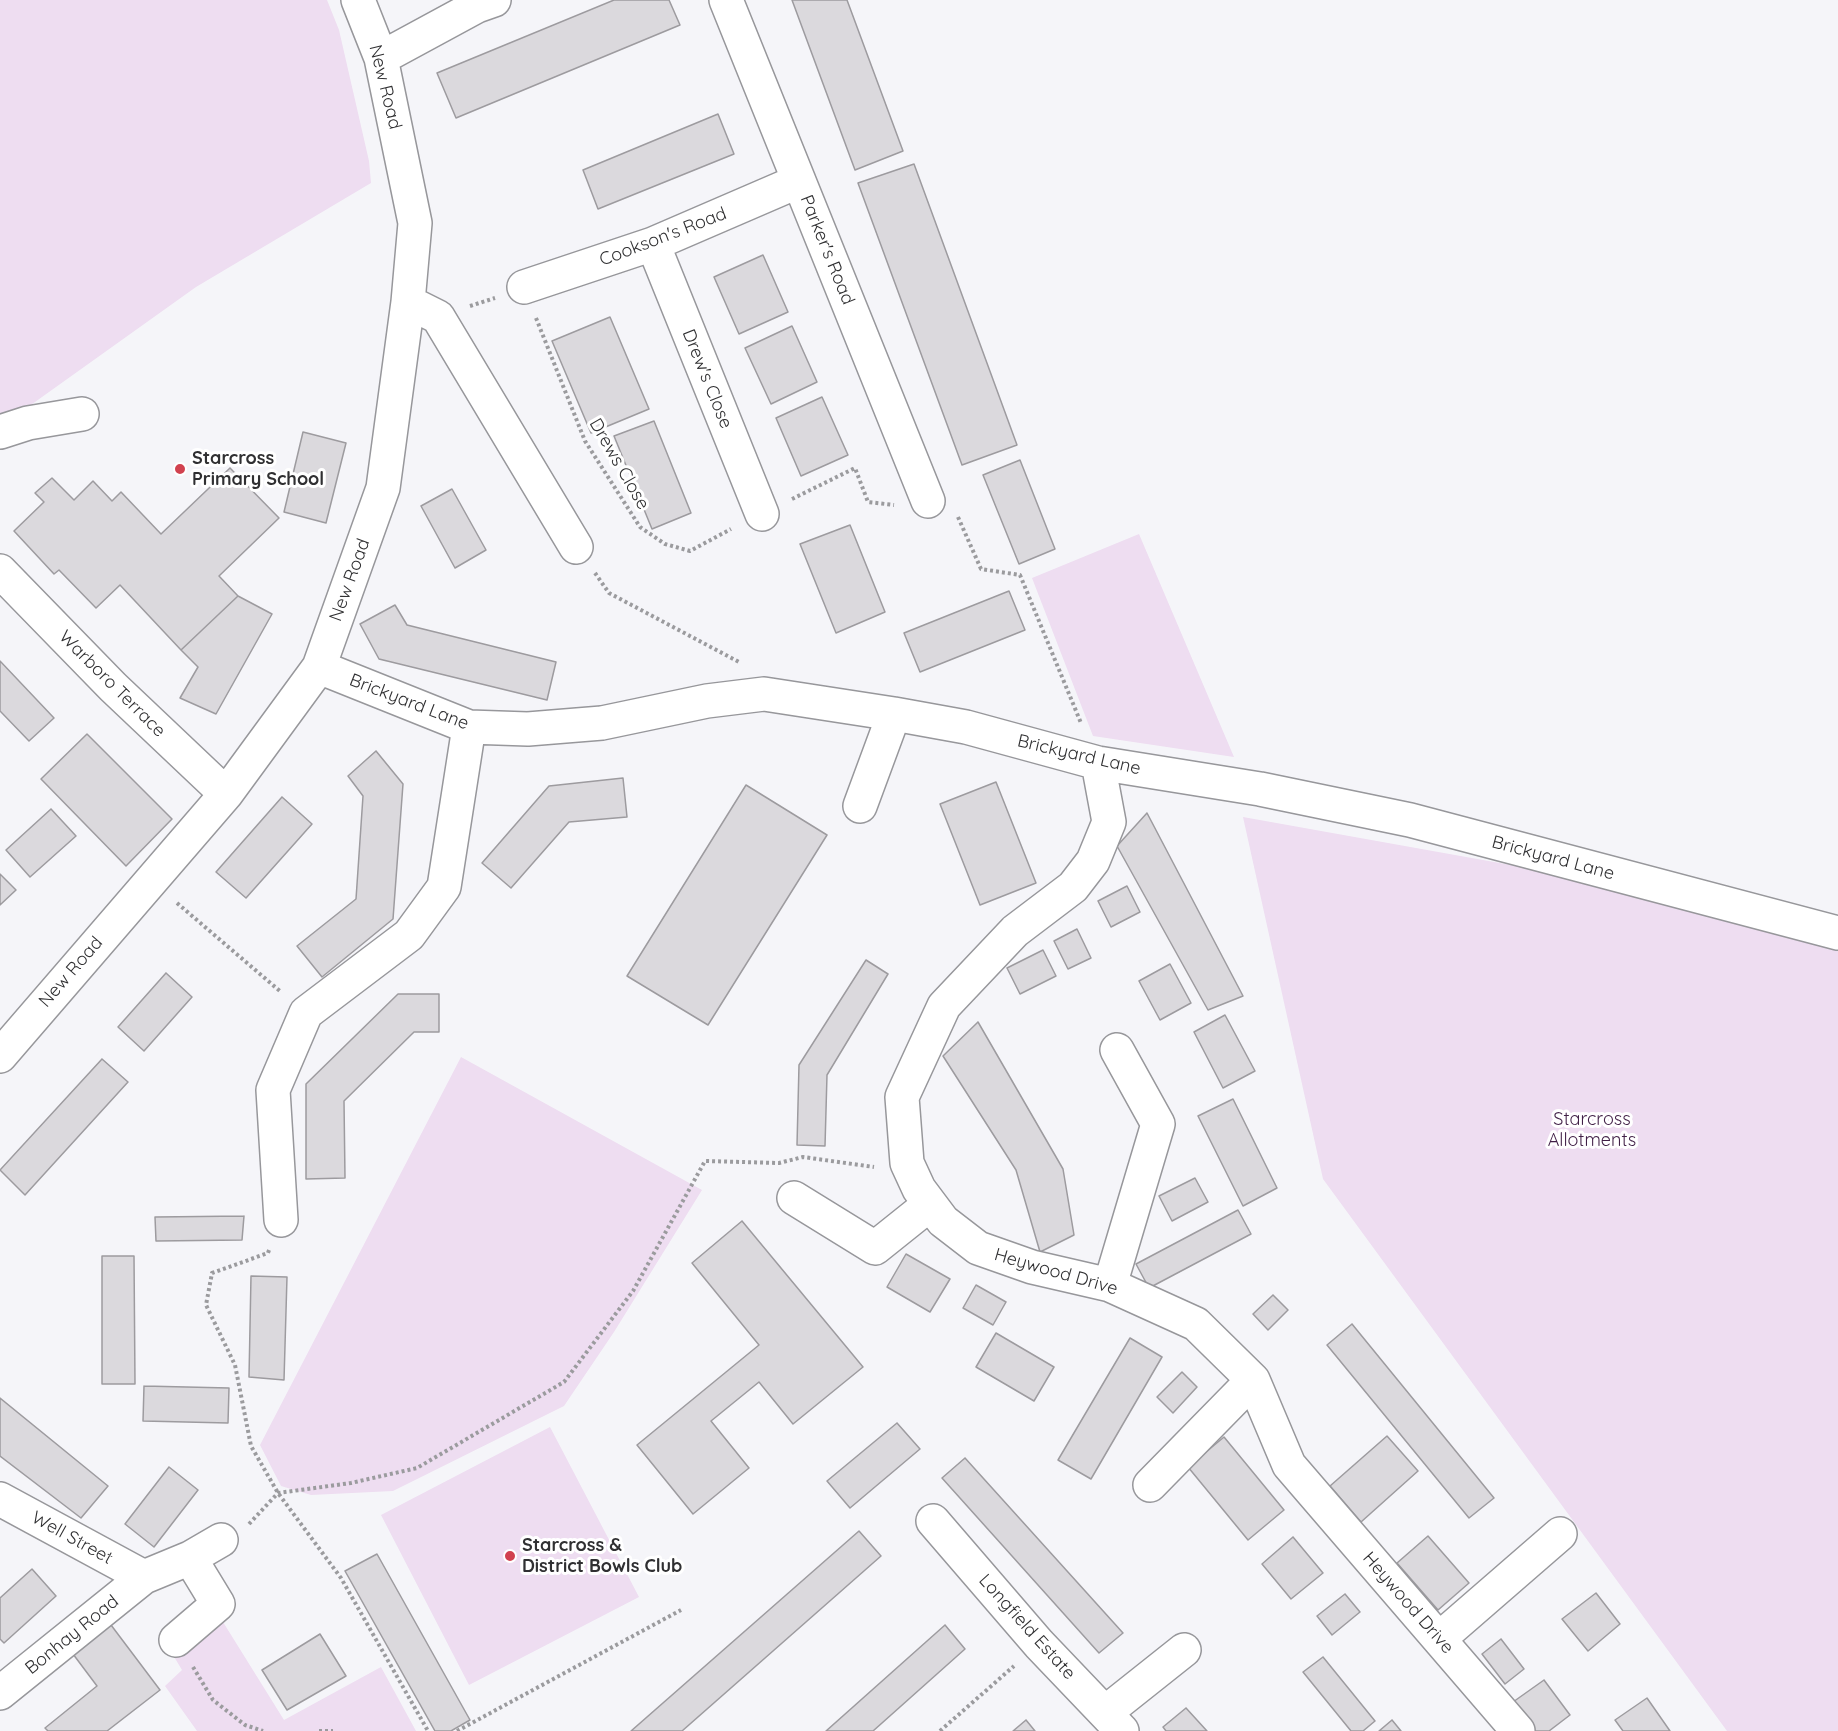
<!DOCTYPE html>
<style>
body{margin:0}
canvas{display:block;background:#f5f5f9}
</style>
<canvas width="1838" height="1731"></canvas>
<script>
const ctx = document.querySelector('canvas').getContext('2d');
ctx.lineJoin = 'round';
function paint(path, color) { ctx.fillStyle = color; ctx.fill(path, 'evenodd'); }
const poly = rows => new Path2D(rows.map(r => 'M' + r).join(''));
function strokePath(path, color, width, dash) { ctx.strokeStyle = color; ctx.lineWidth = width; ctx.lineCap = dash ? 'butt' : 'round'; ctx.setLineDash(dash || []); ctx.stroke(path); }
function drawText(font, color, halo, rows, align = 'center') {
  ctx.font = font + ' Quicksand,sans-serif'; ctx.lineWidth = 6; ctx.setLineDash([]); ctx.textBaseline = 'middle'; ctx.strokeStyle = halo; ctx.fillStyle = color; for (const [text, x, y, turn = 0] of rows) {
    ctx.save(); ctx.translate(x, y); ctx.rotate((+turn || 0) * Math.PI / 180); ctx.textAlign = isNaN(turn) ? turn : align; if (halo) ctx.strokeText(text, 0, 0); ctx.fillText(text, 0, 0); ctx.restore();
  }
}
paint(poly([
 [0,0,327,0,339,30,369,161,371,183,196,287,0,427],
 [1139,534,1234,757,1093,736,1032,578],
 [1243,817,1628,886,1838,944,1838,1731,1727,1731,1323,1179],
 [461,1057,702,1190,614,1332,564,1406,393,1491,311,1495,281,1486,260,1445],
 [550,1427,639,1597,469,1685,381,1515],
 [223,1622,284,1720,381,1667,416,1731,197,1731,165,1686,182,1670,173,1655]
]), '#eeddf1');
const building = poly([
 [614,0,669,0,680,25,456,118,437,73,614,0],
 [792,0,847,0,903,151,855,170,792,0],
 [718,114,734,154,598,209,583,170,718,114],
 [914,164,1017,445,962,465,858,183,914,164],
 [763,255,788,312,739,334,714,277,763,255],
 [610,317,649,409,591,433,552,341,610,317],
 [792,326,817,382,771,404,745,348,792,326],
 [822,397,848,455,801,476,776,418,822,397],
 [654,421,691,513,652,529,614,436,654,421],
 [303,432,346,443,326,523,284,512,303,432],
 [1020,460,1055,549,1019,564,983,475,1020,460],
 [230,468,279,518,219,576,238,596,181,650,120,585,96,608,59,570,54,574,14,531,44,502,35,493,52,478,74,500,93,481,112,501,121,492,161,534,230,468],
 [452,489,486,550,455,568,421,506,452,489],
 [850,525,885,612,836,633,800,544,850,525],
 [1009,591,1025,630,920,672,904,633,1009,591],
 [238,596,272,614,216,714,180,698,198,667,181,650,238,596],
 [395,605,407,625,556,662,547,700,379,659,360,624,395,605],
 [0,661,54,718,29,741,0,711,0,661],
 [87,734,172,819,126,866,41,779,87,734],
 [376,751,403,784,393,919,322,977,297,946,356,899,363,796,348,776,376,751],
 [623,778,627,817,569,822,511,888,482,863,549,786,623,778],
 [996,782,1036,883,980,905,940,804,996,782],
 [746,785,827,835,708,1025,627,976,746,785],
 [282,797,312,824,246,898,216,872,282,797],
 [51,809,76,836,30,877,6,850,51,809],
 [1147,813,1243,996,1208,1010,1117,846,1147,813],
 [0,874,16,890,0,905,0,874],
 [1127,886,1140,912,1111,927,1098,901,1127,886],
 [1077,929,1091,958,1068,969,1054,941,1077,929],
 [1043,950,1056,976,1020,994,1007,968,1043,950],
 [866,960,888,974,827,1075,825,1146,797,1145,799,1065,866,960],
 [1170,964,1191,1003,1160,1020,1139,981,1170,964],
 [166,973,192,997,144,1051,118,1027,166,973],
 [398,994,439,994,439,1032,414,1032,344,1101,345,1178,306,1179,306,1084,398,994],
 [1225,1015,1255,1071,1223,1088,1194,1032,1225,1015],
 [978,1022,1063,1169,1074,1235,1040,1252,1016,1170,943,1056,978,1022],
 [102,1059,128,1082,25,1195,0,1170,102,1059],
 [1233,1099,1277,1188,1243,1206,1198,1116,1233,1099],
 [1195,1178,1208,1202,1172,1221,1159,1196,1195,1178],
 [1238,1210,1251,1234,1149,1288,1136,1264,1238,1210],
 [244,1216,242,1240,156,1241,155,1217,244,1216],
 [742,1221,863,1367,793,1424,759,1382,711,1421,749,1468,693,1514,637,1445,759,1345,692,1263,742,1221],
 [906,1254,950,1279,930,1312,887,1287,906,1254],
 [102,1256,134,1256,135,1384,102,1384,102,1256],
 [251,1276,287,1277,284,1380,249,1377,251,1276],
 [976,1285,1006,1302,993,1325,963,1308,976,1285],
 [1273,1295,1288,1310,1268,1330,1253,1314,1273,1295],
 [1352,1324,1494,1498,1469,1518,1327,1345,1352,1324],
 [996,1333,1054,1367,1034,1401,976,1367,996,1333],
 [1130,1338,1162,1357,1091,1479,1058,1460,1130,1338],
 [1182,1372,1197,1387,1173,1413,1157,1397,1182,1372],
 [144,1386,229,1388,228,1423,143,1421,144,1386],
 [0,1398,108,1486,81,1518,0,1456,0,1398],
 [897,1423,920,1449,850,1508,827,1481,897,1423],
 [1387,1436,1418,1471,1361,1522,1330,1486,1387,1436],
 [1224,1437,1284,1510,1248,1540,1188,1467,1224,1437],
 [965,1458,1123,1633,1099,1653,942,1478,965,1458],
 [169,1467,198,1490,154,1547,125,1524,169,1467],
 [859,1531,881,1556,682,1731,631,1731,859,1531],
 [1428,1536,1469,1583,1438,1610,1397,1563,1428,1536],
 [1293,1537,1323,1573,1291,1599,1262,1564,1293,1537],
 [377,1554,470,1720,451,1731,435,1731,345,1571,377,1554],
 [32,1569,56,1596,4,1643,0,1639,0,1598,32,1569],
 [1596,1593,1620,1624,1588,1651,1562,1619,1596,1593],
 [1345,1594,1360,1612,1332,1635,1317,1616,1345,1594],
 [108,1621,160,1690,107,1731,48,1731,45,1728,97,1686,70,1650,108,1621],
 [945,1625,965,1649,873,1731,826,1731,945,1625],
 [320,1634,346,1676,287,1710,262,1670,320,1634],
 [1501,1639,1524,1669,1505,1684,1482,1654,1501,1639],
 [1323,1657,1375,1721,1363,1731,1351,1731,1303,1672,1323,1657],
 [1544,1680,1570,1715,1549,1731,1534,1731,1513,1702,1544,1680],
 [1647,1698,1670,1731,1623,1731,1615,1720,1647,1698],
 [1186,1708,1207,1731,1166,1731,1163,1727,1186,1708],
 [1026,1720,1035,1731,1013,1731,1026,1720],
 [1392,1720,1401,1731,1379,1731,1392,1720]
]);
paint(building, '#dbd9dd');
strokePath(building, '#9d9b9f', 1.5);
const minor = poly([
 [726,0,928,501],
 [381,58,477,6,494,0],
 [653,244,762,514],
 [524,287,653,244,799,181],
 [408,302,438,317,576,547],
 [0,432,28,423,82,414],
 [0,571,113,687,226,794],
 [319,667,469,727,528,729,602,723,707,701,764,694,894,714,966,727,1098,763,1260,789,1410,820,1838,933],
 [1098,763,1109,822,1093,861,1073,887,1015,931,944,1006,902,1097,907,1163,919,1189,943,1221,978,1248,1032,1267,1110,1285,1196,1324,1253,1380,1289,1465,1518,1731],
 [860,806,894,714],
 [0,1056,226,794,319,667,383,488,408,302,415,223,381,58,358,0],
 [794,1198,875,1248,930,1204],
 [281,1220,273,1090,306,1013,409,935,444,887,469,727],
 [1110,1285,1158,1124,1117,1050],
 [1150,1485,1253,1380],
 [0,1499,144,1577],
 [933,1521,1039,1644,1122,1731],
 [1439,1639,1560,1534],
 [176,1640,218,1604,190,1558],
 [0,1693,144,1577,190,1558,221,1540],
 [1106,1712,1184,1650]
]);
strokePath(minor, '#97979b', 36);
strokePath(poly([
 [470,306,495,298],
 [536,318,585,441,640,527,665,544,690,551,731,529],
 [792,499,855,468,868,502,894,505],
 [958,517,981,569,1020,575,1081,723],
 [595,573,609,593,739,662],
 [177,903,281,992],
 [269,1250,268,1253,212,1273,206,1305,235,1365,251,1446,278,1493,341,1578,428,1731],
 [249,1524,278,1493,351,1483,417,1468,564,1382,633,1291,705,1161,779,1163,803,1157,874,1167],
 [193,1667,213,1700,245,1725,263,1731],
 [319,1731,333,1731],
 [457,1731,681,1610],
 [940,1731,1014,1666]
]), '#9b9b9e', 4, [3, 3]);
strokePath(minor, '#fff', 33);
for (const [x, y, r, color] of [
 [180,469,6,"#d1414f"],
 [510,1556,6,"#d1414f"]
]) { const dot = new Path2D(); dot.arc(x, y, r, 0, 2 * Math.PI); ctx.fillStyle = color; ctx.fill(dot); strokePath(dot, '#fff', 2); }
drawText('18px', '#303032', '#fff', [
 ["New Road",385,87,76],
 ["Cookson's Road",663,237,-21],
 ["Parker's Road",827,250,68],
 ["Drew's Close",707,379,68],
 ["Drews Close",619,464,60],
 ["New Road",350,580,-70],
 ["Warboro Terrace",112,684,45],
 ["Brickyard Lane",409,702,21],
 ["Brickyard Lane",1079,755,13],
 ["Brickyard Lane",1553,858,15],
 ["New Road",71,972,-49],
 ["Heywood Drive",1056,1272,16],
 ["Well Street",72,1538,29],
 ["Heywood Drive",1408,1603,49],
 ["Longfield Estate",1027,1627,48],
 ["Bonhay Road",72,1635,-39]
]);
drawText('bold 18px', '#303032', '#fff', [
 ["Starcross",192,459],
 ["Primary School",192,480],
 ["Starcross &",522,1546],
 ["District Bowls Club",522,1567]
], 'left');
drawText('18px', '#401f46', '#fff', [
 ["Starcross",1592,1120],
 ["Allotments",1592,1141]
]);
</script>
